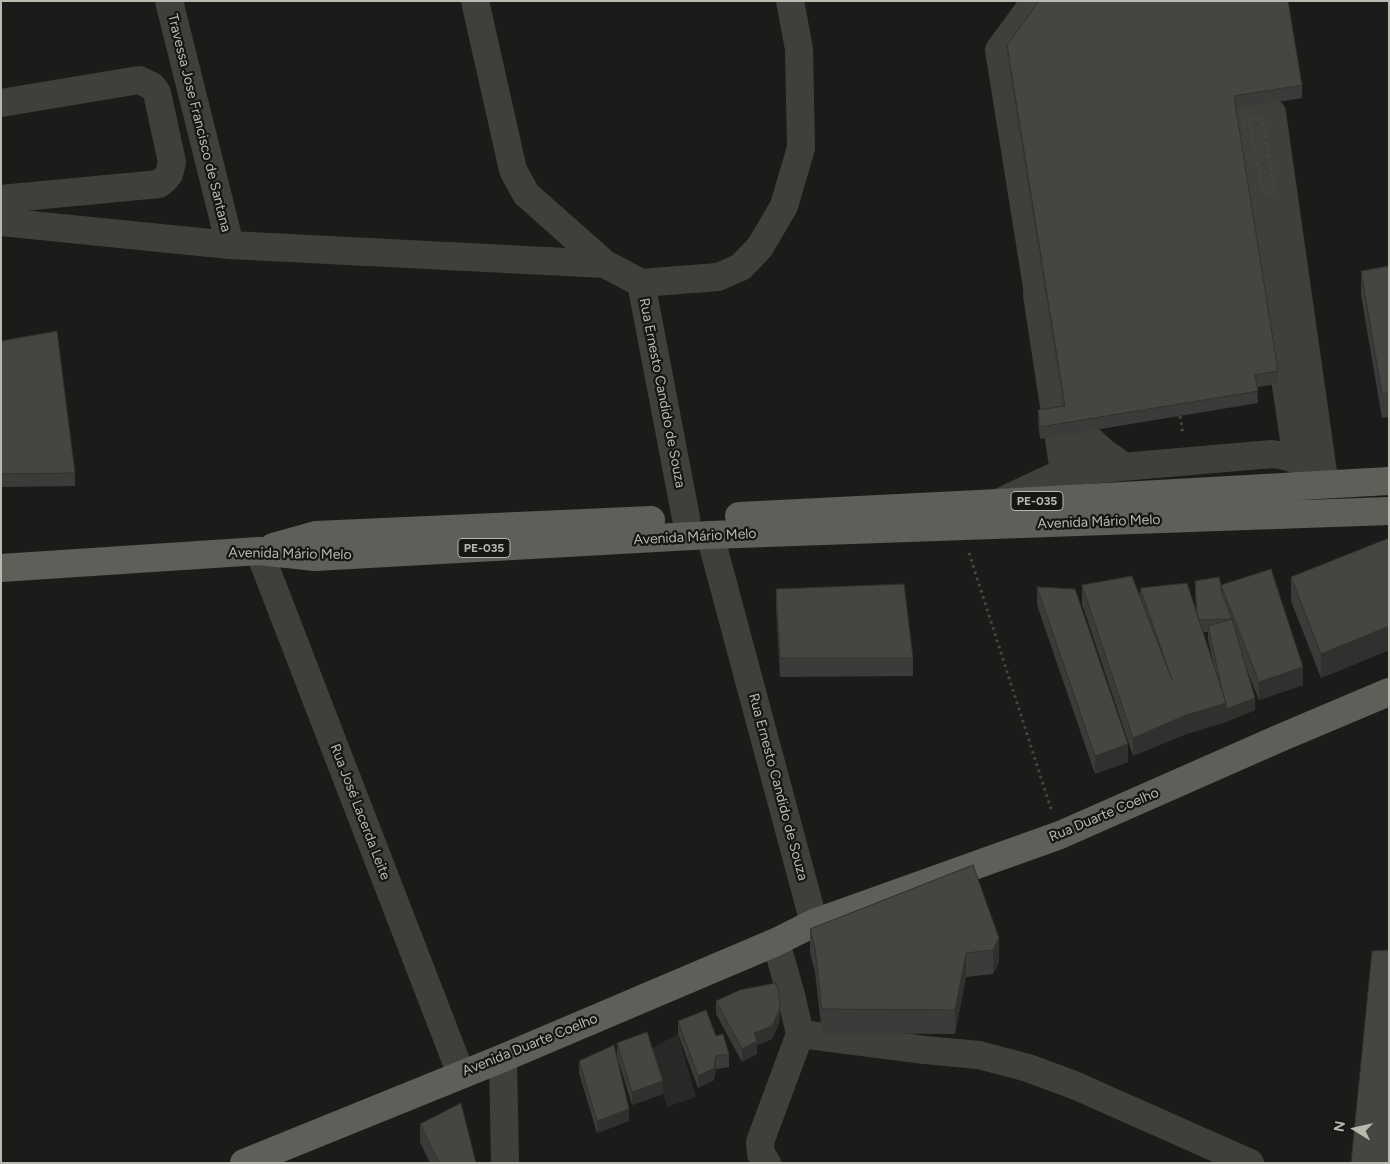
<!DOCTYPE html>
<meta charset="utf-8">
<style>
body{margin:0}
#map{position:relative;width:1390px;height:1164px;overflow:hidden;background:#1b1c1a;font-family:Figtree,sans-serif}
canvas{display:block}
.frame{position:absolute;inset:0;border:2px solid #b7baae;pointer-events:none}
.north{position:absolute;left:1330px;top:1104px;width:50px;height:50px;-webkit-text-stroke:4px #161715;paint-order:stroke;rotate:280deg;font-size:14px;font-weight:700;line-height:20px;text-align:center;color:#b7baae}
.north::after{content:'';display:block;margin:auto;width:18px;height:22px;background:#b7baae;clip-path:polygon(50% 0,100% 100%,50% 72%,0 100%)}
</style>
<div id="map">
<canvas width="1390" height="1164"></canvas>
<div class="frame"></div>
<div class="north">N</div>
</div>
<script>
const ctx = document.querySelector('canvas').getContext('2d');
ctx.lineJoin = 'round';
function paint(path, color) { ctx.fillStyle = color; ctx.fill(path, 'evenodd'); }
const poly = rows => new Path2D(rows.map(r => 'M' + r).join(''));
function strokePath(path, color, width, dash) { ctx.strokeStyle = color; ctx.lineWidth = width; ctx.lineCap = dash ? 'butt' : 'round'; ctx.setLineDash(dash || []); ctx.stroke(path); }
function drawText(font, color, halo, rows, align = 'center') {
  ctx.font = font + ' Figtree,sans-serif'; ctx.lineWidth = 4.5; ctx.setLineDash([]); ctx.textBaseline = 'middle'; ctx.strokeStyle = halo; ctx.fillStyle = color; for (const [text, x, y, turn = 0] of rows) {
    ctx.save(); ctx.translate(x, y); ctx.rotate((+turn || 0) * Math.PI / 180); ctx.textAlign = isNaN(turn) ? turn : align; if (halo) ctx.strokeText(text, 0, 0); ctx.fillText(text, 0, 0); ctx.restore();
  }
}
paint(poly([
 [678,1034,696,1097,667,1107,650,1049]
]), '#272926');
strokePath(poly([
 [1180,416,1183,435],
 [969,553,1051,809]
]), '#464742', 3, [2.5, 4]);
strokePath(poly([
 [169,1,230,245],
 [475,1,513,170,526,194,605,264,641,283,686,518],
 [1035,1,999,50,1038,293],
 [1,103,139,80,152,86,157,93,172,162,169,174,165,179,159,184,1,199],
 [1,222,230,245,605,264],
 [641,283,718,277,741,267,760,247,784,206,801,148,799,49,790,1],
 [1038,293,1042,294,1063,436,1065,459,1064,472,1037,295,1038,293],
 [1297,460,1247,121,1247,117,1272,113,1323,472],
 [1066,469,1076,454,1084,434,1102,451,1123,466],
 [998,503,1064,472,1272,454,1285,456,1303,462,1312,466],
 [710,535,814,923],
 [259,551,461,1074],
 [800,1034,925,1050,979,1055,1028,1068,1074,1085,1250,1163],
 [503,1058,505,1163],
 [767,1163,761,1154,760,1142,800,1034,791,995,776,942]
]), '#3e413b', 28);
strokePath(poly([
 [739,516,998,503,1389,481],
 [273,547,316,535,651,520],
 [1,568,259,551,315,557,710,535,1389,511],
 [244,1163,503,1058,776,942,814,923,1060,835,1280,738,1389,692]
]), '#5d5f58', 28);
strokePath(poly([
 [1237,127,1250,124,1263,193,1275,191,1262,118,1247,121]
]), '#464742', 3, [2.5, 4]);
paint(poly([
 [1007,45,1302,85,1302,98,1236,109,1278,371,1278,384,1257,387,1258,403,1040,439,1038,423,1038,410,1063,407,1007,57],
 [1389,266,1389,417,1382,418,1361,295,1361,271],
 [1,341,75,473,75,486,1,487],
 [1389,538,1389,650,1321,678,1291,601,1291,577],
 [1195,581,1221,585,1303,685,1259,700,1246,668,1255,710,1226,722,1186,734,1133,756,1082,604,1082,585,1140,598,1140,588,1196,612],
 [1203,632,1208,632,1208,639,1213,663],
 [1037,587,1128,762,1095,774,1037,605],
 [776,589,913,658,913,676,780,677,776,608],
 [973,865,999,962,993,974,966,977,955,1034,822,1033,815,972,810,953,810,929],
 [716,1001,780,1018,778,1026,772,1039,757,1045,757,1054,742,1062,716,1014],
 [678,1021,716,1036,729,1054,729,1067,716,1069,714,1080,698,1088,678,1034],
 [617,1043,663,1094,632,1105,617,1056],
 [579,1061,629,1121,597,1133,579,1073],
 [420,1124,476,1163,430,1163,420,1142]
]), '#3a3c39');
paint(poly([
 [1389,626,1389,650,1321,678,1321,654],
 [1303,667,1303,685,1259,700,1259,682],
 [1255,698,1255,710,1226,722,1226,709],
 [1226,703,1226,722,1186,734,1133,756,1133,738,1186,715],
 [1128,744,1128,762,1095,774,1095,756],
 [999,938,999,962,993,974,993,950],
 [966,953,966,977,955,1034,955,1010],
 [780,1006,780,1018,778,1026,772,1039,757,1045,757,1054,742,1062,742,1049,754,1033],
 [716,1056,716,1069,714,1080,698,1088,698,1076],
 [663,1081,663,1094,632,1105,632,1092],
 [629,1109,629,1121,597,1133,597,1121]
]), '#30312e');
const building = poly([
 [1039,1,1288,1,1302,85,1234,96,1278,371,1255,375,1258,391,1040,427,1038,410,1065,406,1007,45,1039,1],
 [1389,266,1389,393,1382,394,1361,271,1389,266],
 [57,331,75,473,1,474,1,341,57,331],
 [1389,538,1389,626,1321,654,1291,577,1389,538],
 [1271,569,1303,667,1259,682,1221,585,1271,569],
 [1132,576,1172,680,1140,588,1187,583,1226,703,1186,715,1133,738,1082,585,1132,576],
 [1219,577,1221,585,1221,591,1232,619,1199,620,1197,613,1195,581,1219,577],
 [904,584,913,658,780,658,776,589,904,584],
 [1037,587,1075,589,1128,744,1095,756,1037,587],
 [1232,619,1255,698,1226,709,1226,703,1222,690,1208,626,1232,619],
 [973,865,999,938,993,950,966,953,955,1010,822,1009,815,948,810,929,973,865],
 [1389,950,1389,1163,1351,1163,1372,951,1389,950],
 [775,983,778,988,780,1006,778,1013,772,1026,754,1033,757,1041,742,1049,716,1001,740,990,775,983],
 [706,1010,716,1036,723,1034,729,1054,716,1056,714,1068,698,1076,678,1021,706,1010],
 [647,1032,663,1081,632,1092,617,1043,647,1032],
 [614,1045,629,1109,597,1121,579,1061,614,1045],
 [461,1103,476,1163,439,1163,420,1124,461,1103]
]);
paint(building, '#444642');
strokePath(building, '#30312e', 1);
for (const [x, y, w] of [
 [1037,501,52],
 [484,548,52]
]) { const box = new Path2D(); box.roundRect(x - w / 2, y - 9.5, w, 19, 4); ctx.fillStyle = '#161715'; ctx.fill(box); strokePath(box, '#b7baae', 1); }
drawText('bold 12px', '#b7baae', null, [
 ["PE-035",1037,501],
 ["PE-035",484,548]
]);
drawText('14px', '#b7baae', '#161715', [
 ["Travessa Jose Francisco de Santana",199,123,76],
 ["Rua Ernesto Candido de Souza",662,393,79],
 ["Avenida Mário Melo",1099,522,-2],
 ["Avenida Mário Melo",695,537,-3],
 ["Avenida Mário Melo",290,554,1],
 ["Rua Ernesto Candido de Souza",778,787,75],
 ["Rua José Lacerda Leite",360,812,69],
 ["Rua Duarte Coelho",1104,815,-23],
 ["Avenida Duarte Coelho",530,1045,-22]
]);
</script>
